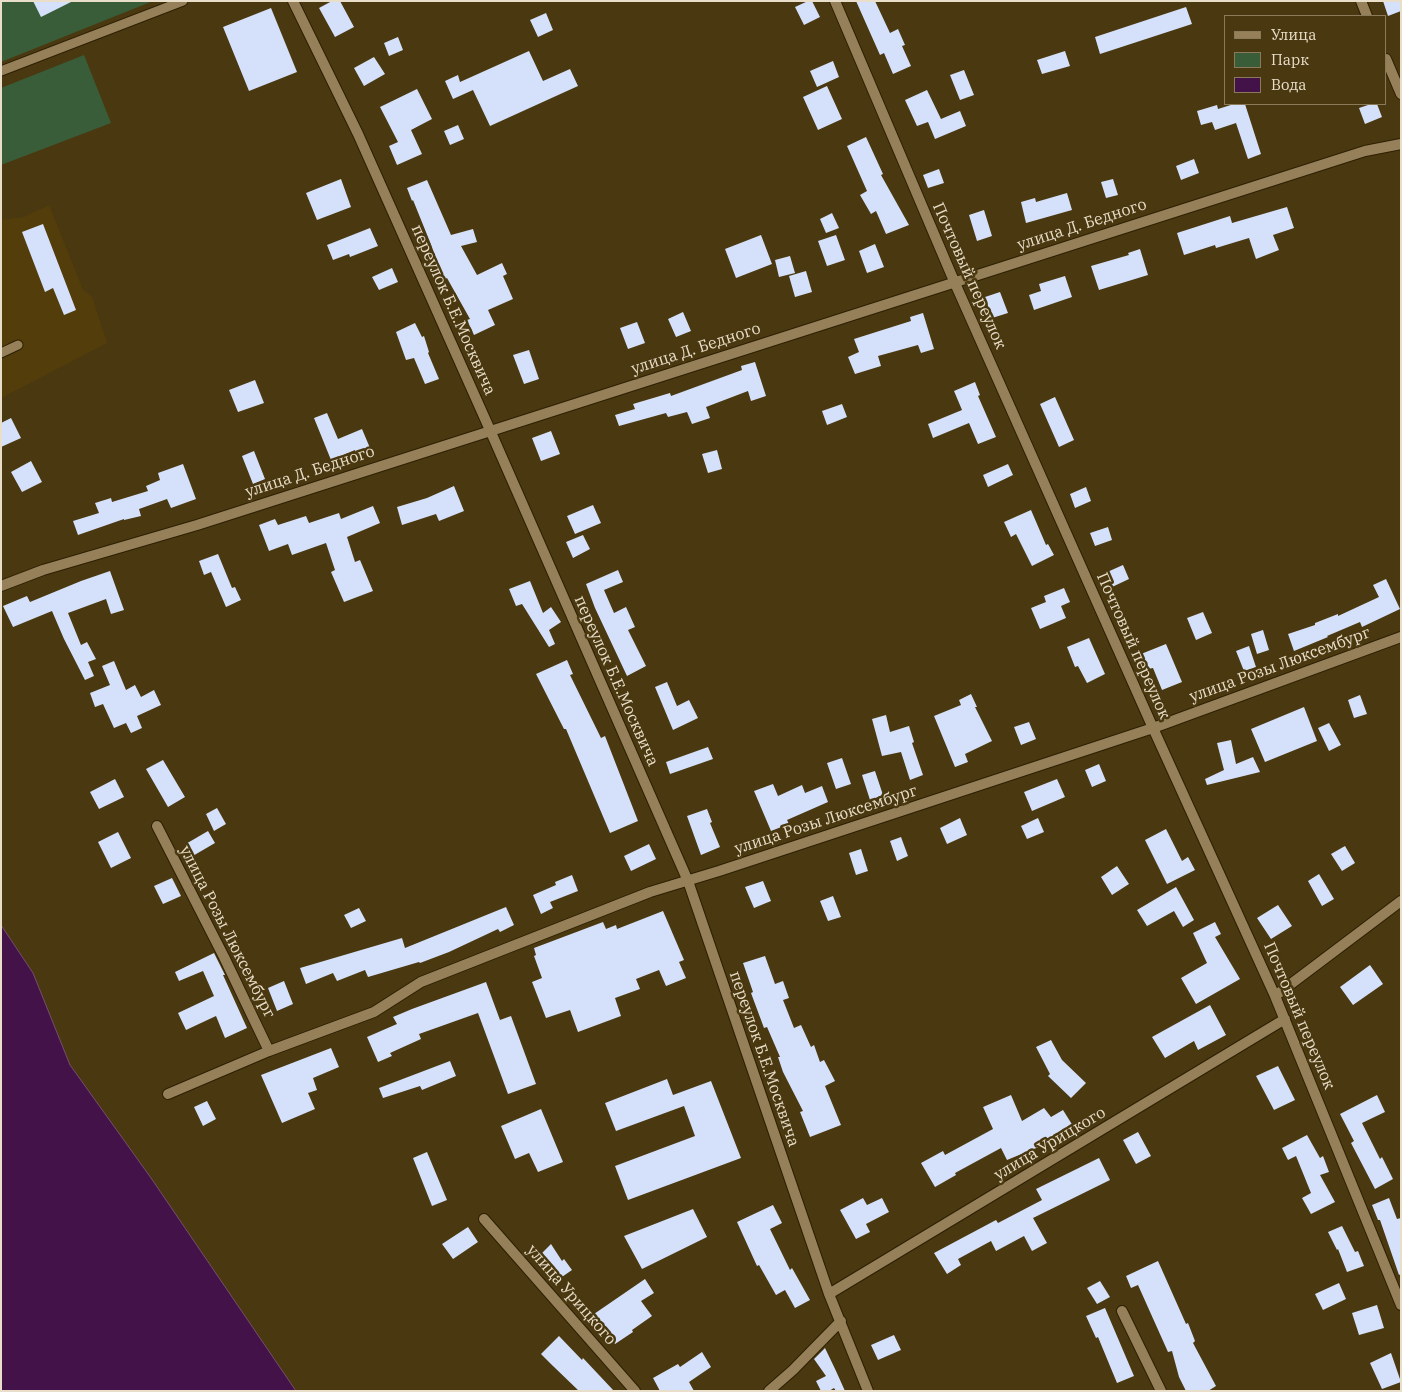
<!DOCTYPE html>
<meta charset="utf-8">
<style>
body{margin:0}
#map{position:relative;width:1402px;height:1392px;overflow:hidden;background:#4a3810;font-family:"IBM Plex Serif",serif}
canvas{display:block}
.frame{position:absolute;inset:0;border:2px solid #e9dec9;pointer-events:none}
.legend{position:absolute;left:1224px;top:15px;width:162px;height:90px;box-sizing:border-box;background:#4a3810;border:1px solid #8a7a5a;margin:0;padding:6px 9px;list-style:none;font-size:15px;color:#e9dec9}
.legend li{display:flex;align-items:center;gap:10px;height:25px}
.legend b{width:25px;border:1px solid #8a7a5a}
</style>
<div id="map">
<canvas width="1402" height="1392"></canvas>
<div class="frame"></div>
<ul class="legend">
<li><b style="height:6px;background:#958059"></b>Улица</li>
<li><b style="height:14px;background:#395d38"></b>Парк</li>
<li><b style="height:14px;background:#431249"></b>Вода</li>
</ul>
</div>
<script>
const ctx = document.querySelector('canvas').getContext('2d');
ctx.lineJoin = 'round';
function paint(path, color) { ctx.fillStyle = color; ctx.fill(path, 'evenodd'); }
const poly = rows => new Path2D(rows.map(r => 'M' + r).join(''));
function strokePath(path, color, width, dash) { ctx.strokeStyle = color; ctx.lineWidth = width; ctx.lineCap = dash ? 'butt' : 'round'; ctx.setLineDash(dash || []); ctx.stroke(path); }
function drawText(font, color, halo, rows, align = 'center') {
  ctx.font = font + ' "IBM Plex Serif",serif'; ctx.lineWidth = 5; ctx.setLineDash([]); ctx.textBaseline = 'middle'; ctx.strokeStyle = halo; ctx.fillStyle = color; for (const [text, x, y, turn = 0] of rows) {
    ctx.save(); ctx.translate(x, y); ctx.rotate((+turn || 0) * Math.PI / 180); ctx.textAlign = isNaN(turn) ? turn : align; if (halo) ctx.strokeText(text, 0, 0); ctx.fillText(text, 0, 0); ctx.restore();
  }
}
paint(poly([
 [49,205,83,290,92,297,107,343,1,398,1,220,24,217]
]), '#533d0a');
paint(poly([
 [1,1,153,1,1,62],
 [84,55,111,123,1,165,1,88]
]), '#395d38');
const water = poly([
 [1,925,33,973,70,1065,151,1178,296,1391,1,1391,1,925]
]);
paint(water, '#431249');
strokePath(water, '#754f6f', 1);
paint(poly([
 [33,1,73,1,41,17],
 [332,1,340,1,354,27,335,37,319,8],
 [808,1,812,1,820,17,804,25,795,7],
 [856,1,875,1,890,33,898,29,905,45,902,46,911,66,893,74,884,53,880,55],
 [1383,1,1401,1,1401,11,1388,16],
 [1186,7,1192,24,1100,54,1095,37],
 [271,8,297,72,249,91,223,27],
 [546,13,553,30,538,37,530,20],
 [398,37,403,50,389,56,384,43],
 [529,51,543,81,570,69,578,86,490,126,473,90,453,99,445,81,458,75,460,82],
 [1065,51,1070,66,1042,74,1037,60],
 [374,57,385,74,364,86,354,68],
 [833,61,839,77,817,87,810,71],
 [964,70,974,95,960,100,950,75],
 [827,86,842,119,818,130,803,97],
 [417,89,432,119,411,130,422,154,397,165,389,146,398,142,380,107],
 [927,90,941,119,960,111,966,126,935,139,928,122,917,126,905,100],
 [1234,104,1245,104,1261,154,1248,159,1236,123,1215,130,1212,122,1201,125,1197,111,1217,105,1218,109],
 [1371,104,1377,104,1382,117,1365,124,1359,108],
 [458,125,464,139,450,145,444,131],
 [866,137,883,174,881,175,909,225,886,234,876,211,871,214,860,195,867,191,847,146],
 [1194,159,1199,173,1181,180,1176,166],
 [939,169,944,183,928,188,923,175],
 [341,179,351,207,317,220,306,193],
 [1113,179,1118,195,1106,198,1101,182],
 [427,180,451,235,473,229,477,242,461,246,477,275,502,263,507,274,503,276,513,299,488,310,495,325,474,335,467,320,470,319,447,278,445,279,436,264,438,263,430,242,413,200,412,201,407,188],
 [1067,193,1072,210,1026,223,1021,202,1035,198,1036,202],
 [1287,207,1294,228,1273,235,1279,250,1256,259,1249,238,1216,248,1215,245,1184,255,1177,233,1230,216,1232,223],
 [984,210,992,236,977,241,969,215],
 [832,213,839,228,826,233,820,219],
 [43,224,76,310,64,315,53,288,45,292,22,232],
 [370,228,378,246,350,257,349,254,333,260,327,245],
 [761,235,772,264,736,278,725,249],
 [836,235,845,260,827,266,818,241],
 [875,244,884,267,867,273,859,251],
 [1140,249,1148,275,1099,290,1091,266,1129,255,1128,253],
 [790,256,795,273,779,277,775,260],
 [392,268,398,282,379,290,372,277],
 [806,271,812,292,795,297,789,276],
 [1065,276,1072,297,1034,310,1029,295,1041,291,1039,284],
 [1000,292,1008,313,992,318,985,297],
 [683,312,691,331,676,337,668,319],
 [923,313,934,349,921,353,918,345,878,356,881,366,855,374,848,357,859,352,854,339,911,321,910,317],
 [637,322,645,343,628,349,620,328],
 [415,323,422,337,424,336,429,352,428,353,439,379,425,384,414,358,406,360,396,332],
 [529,350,539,379,524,384,513,355],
 [755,362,766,396,751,401,748,391,706,407,710,418,692,424,687,412,668,417,666,413,619,426,615,415,635,409,633,404,670,393,671,396,742,370,741,366],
 [255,380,264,403,238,412,229,390],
 [975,382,980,395,978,396,996,437,978,444,969,423,933,438,928,424,962,410,954,391],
 [1055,397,1074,440,1059,447,1040,404],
 [842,404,847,417,827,425,822,411],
 [327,413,338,439,362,429,370,448,356,453,355,450,331,460,314,418],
 [11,418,21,438,1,447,1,423],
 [551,431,560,454,541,461,532,438],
 [717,450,722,469,708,473,702,454],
 [254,451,265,479,253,484,242,456],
 [31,461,42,482,22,492,11,472],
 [183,464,196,499,171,508,167,499,139,509,141,516,124,520,124,519,78,535,73,521,99,513,95,503,111,498,112,502,148,491,146,486,160,480,158,473],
 [1008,464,1013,475,988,487,983,475],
 [454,486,464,511,439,521,436,514,402,525,397,507,427,498],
 [1086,487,1091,501,1075,508,1070,494],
 [593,505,601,523,575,534,567,516],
 [373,506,380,523,347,537,355,562,360,560,373,591,344,602,331,572,335,570,326,543,292,555,288,544,269,551,259,525,275,519,278,525,306,516,309,523,339,513,341,519],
 [1031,510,1046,545,1048,544,1054,555,1032,566,1016,534,1011,537,1004,522],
 [1108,527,1112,540,1095,546,1090,533],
 [583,535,590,549,573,558,566,542],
 [218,554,232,588,235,587,241,600,226,607,211,572,204,575,199,561],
 [1123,565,1129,579,1112,587,1105,573],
 [618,570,623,582,604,590,614,613,626,607,635,627,628,630,646,666,627,676,595,608,586,584],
 [110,571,124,610,111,614,106,599,68,613,81,645,87,642,96,659,88,662,94,676,85,680,64,639,52,611,13,627,3,606,27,596,30,602,81,581],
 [1386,579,1400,609,1362,627,1360,622,1327,636,1328,637,1294,651,1288,634,1315,625,1315,623,1338,614,1338,616,1379,597,1373,585],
 [530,581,543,613,551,607,561,622,549,630,555,644,549,647,522,604,516,606,509,589],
 [1064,588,1070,602,1061,606,1066,618,1040,629,1031,608,1046,602,1044,596],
 [1203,612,1212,633,1196,640,1187,618],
 [1263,630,1269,650,1257,654,1251,634],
 [1089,638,1105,674,1087,683,1078,666,1075,667,1067,647],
 [1166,644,1182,682,1162,690,1153,668,1148,669,1141,654],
 [1249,646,1256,667,1244,671,1236,651],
 [567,660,573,674,570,675,601,738,605,736,638,821,610,833,566,729,564,729,536,674],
 [114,661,126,690,135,685,141,697,154,690,161,705,137,716,142,728,131,733,126,723,114,728,103,704,95,707,90,693,110,685,102,666],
 [667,682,677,706,689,700,698,718,673,730,655,687],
 [971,694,977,707,975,707,992,741,965,754,968,762,955,767,934,716,961,705,959,700],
 [1360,695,1367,714,1354,718,1348,700],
 [1304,707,1317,741,1265,762,1251,729],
 [886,715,890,732,909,726,914,742,912,743,923,775,910,780,901,752,882,756,872,719],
 [1029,722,1036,739,1021,745,1014,727],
 [1329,723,1341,745,1329,751,1318,728],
 [1231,740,1236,764,1253,757,1260,772,1207,785,1205,779,1224,770,1217,743],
 [708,747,713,759,670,774,666,762],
 [842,758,851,784,836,789,827,763],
 [163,760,185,797,168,807,146,769],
 [1099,764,1106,781,1092,787,1085,770],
 [875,771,883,795,870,800,862,775],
 [115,779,124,797,99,809,90,792],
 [1057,779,1065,797,1032,811,1024,792],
 [773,784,778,796,802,785,805,793,822,786,828,802,787,820,789,824,771,831,754,791],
 [217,808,226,824,214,831,206,814],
 [707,809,712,822,710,823,720,847,701,855,687,816],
 [960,818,967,835,947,844,940,828],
 [1038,818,1044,832,1027,839,1021,826],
 [1166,829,1182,861,1188,857,1195,870,1167,884,1145,840],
 [208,831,215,843,191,857,184,845],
 [118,832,131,858,111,868,98,842],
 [901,837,908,856,897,861,890,841],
 [649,844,656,859,631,871,624,856],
 [1345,846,1355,863,1342,871,1331,854],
 [861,849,868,871,856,875,849,853],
 [1117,866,1129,884,1112,895,1101,877],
 [1319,874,1334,899,1322,906,1308,881],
 [572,875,578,891,550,902,553,908,541,914,533,895,556,885,555,882],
 [172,878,181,896,163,904,154,886],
 [763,881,771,901,754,908,745,887],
 [1176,887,1194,920,1183,927,1174,911,1147,926,1137,910],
 [833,896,841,917,828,921,820,901],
 [1278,905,1292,926,1271,939,1257,918],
 [506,907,514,925,500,932,498,929,449,952,420,963,419,962,368,977,365,970,337,981,333,973,306,984,300,968,402,938,405,948],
 [359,908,366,921,351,928,344,915],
 [663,911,684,960,679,962,686,978,666,986,659,970,636,979,640,989,615,998,621,1016,578,1032,570,1010,546,1018,532,982,542,978,534,956,536,955,534,948,603,922,606,929,616,925,617,929],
 [1215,922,1221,934,1215,937,1240,979,1196,1004,1181,978,1207,963,1193,933],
 [214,953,225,975,223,975,247,1028,225,1038,216,1016,186,1030,178,1013,214,996,203,971,179,981,175,972],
 [765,956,775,984,783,981,789,998,783,1000,794,1028,801,1025,811,1047,814,1045,820,1062,824,1060,835,1081,825,1086,841,1125,810,1137,800,1112,803,1111,783,1072,778,1057,780,1057,767,1027,764,1028,751,993,753,992,743,963],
 [1370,965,1383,984,1353,1005,1340,987],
 [284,981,293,1004,277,1011,268,988],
 [486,982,500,1020,511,1016,536,1084,508,1094,478,1013,419,1034,421,1039,390,1053,392,1056,378,1062,367,1037,397,1024,393,1017,412,1009],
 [1210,1005,1226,1035,1198,1050,1194,1041,1165,1058,1152,1037],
 [1051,1040,1062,1060,1086,1083,1071,1098,1048,1076,1050,1074,1036,1047],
 [331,1048,339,1067,313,1078,317,1090,308,1093,315,1109,282,1123,261,1075],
 [450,1061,456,1076,422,1090,420,1086,383,1098,379,1088],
 [1278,1066,1295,1100,1274,1110,1256,1076],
 [667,1079,673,1095,711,1081,741,1158,628,1200,615,1166,695,1136,684,1106,616,1131,605,1103],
 [1011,1095,1022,1121,1044,1108,1051,1117,1063,1110,1073,1126,1046,1144,1007,1160,1001,1148,955,1173,956,1175,935,1187,921,1163,943,1151,945,1155,993,1129,983,1107],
 [1377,1095,1385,1112,1362,1123,1380,1159,1382,1157,1393,1179,1375,1189,1351,1143,1354,1141,1340,1114],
 [207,1101,216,1119,203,1126,194,1107],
 [541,1109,563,1162,538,1172,529,1153,515,1159,501,1126],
 [1138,1132,1151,1156,1136,1164,1123,1140],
 [1307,1135,1320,1158,1323,1156,1329,1172,1320,1175,1335,1202,1311,1214,1302,1198,1311,1193,1296,1156,1288,1160,1282,1148],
 [427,1152,447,1200,432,1206,413,1158],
 [1099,1158,1110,1180,1033,1218,1047,1243,1032,1251,1024,1236,996,1251,991,1241,958,1259,961,1265,947,1274,934,1253,996,1220,998,1223,1042,1200,1036,1189],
 [863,1198,867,1205,882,1198,889,1212,866,1224,870,1232,856,1239,840,1210],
 [1389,1198,1397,1219,1401,1218,1401,1274,1399,1275,1380,1220,1378,1220,1372,1205],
 [773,1205,782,1223,770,1229,790,1270,792,1268,810,1300,795,1308,785,1290,776,1295,759,1265,757,1266,737,1222],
 [693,1209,707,1237,642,1269,624,1236],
 [1342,1226,1355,1252,1358,1251,1364,1266,1347,1272,1338,1249,1337,1250,1328,1232],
 [468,1227,478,1242,453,1259,442,1244],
 [551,1244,562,1261,564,1259,572,1270,556,1281,540,1255],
 [1158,1261,1186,1324,1188,1323,1195,1341,1193,1343,1216,1386,1208,1391,1186,1391,1179,1377,1172,1351,1168,1352,1138,1285,1131,1288,1126,1276],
 [645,1279,654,1293,641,1301,652,1316,632,1330,633,1332,615,1344,594,1314],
 [1100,1281,1110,1297,1097,1304,1087,1288],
 [1339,1283,1346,1299,1323,1310,1315,1294],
 [1377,1305,1384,1328,1359,1335,1352,1313],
 [1105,1308,1134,1376,1117,1383,1098,1337,1096,1338,1086,1316],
 [894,1335,901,1350,878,1360,871,1345],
 [559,1336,582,1360,583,1358,614,1391,579,1391,553,1366,541,1354],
 [825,1348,836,1371,845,1391,836,1391,834,1388,829,1391,821,1391,816,1381,826,1376,814,1359],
 [702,1352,711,1367,689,1382,694,1391,660,1391,653,1378,678,1364,680,1367],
 [1391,1353,1401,1382,1382,1389,1370,1363]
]), '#d5e1fa');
const service = poly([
 [1,71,183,1],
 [1,353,18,345]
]);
const minor = poly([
 [293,1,358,134,490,430,688,881,829,1294,868,1391],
 [835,1,954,281,1153,728,1275,996,1401,1305],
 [1361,1,1367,16],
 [1386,59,1401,94],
 [1,586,43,570,197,525,1365,151,1401,144],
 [157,826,224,957,269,1051],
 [1275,996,1401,901],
 [168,1094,269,1051,374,1012,421,982,650,892,719,871,1153,728,1401,637],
 [484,1219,635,1391],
 [829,1294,1285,1019],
 [1122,1311,1161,1391],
 [769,1391,793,1370,841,1321]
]);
strokePath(service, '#2d1f02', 11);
strokePath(minor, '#2d1f02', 12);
strokePath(service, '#958059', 9);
strokePath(minor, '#958059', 10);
drawText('16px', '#e9dec9', '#4a3810', [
 ["улица Д. Бедного",1082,225,-18],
 ["Почтовый переулок",969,276,66],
 ["переулок Б.Е.Москвича",453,310,66],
 ["улица Д. Бедного",696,349,-18],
 ["улица Д. Бедного",310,472,-18],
 ["Почтовый переулок",1133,646,66],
 ["улица Розы Люксембург",1280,665,-20],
 ["переулок Б.Е.Москвича",616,681,66],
 ["улица Розы Люксембург",826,820,-18],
 ["улица Розы Люксембург",227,932,63],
 ["Почтовый переулок",1299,1016,67],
 ["переулок Б.Е.Москвича",764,1059,71],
 ["улица Урицкого",1050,1144,-31],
 ["улица Урицкого",571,1295,49]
]);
</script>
